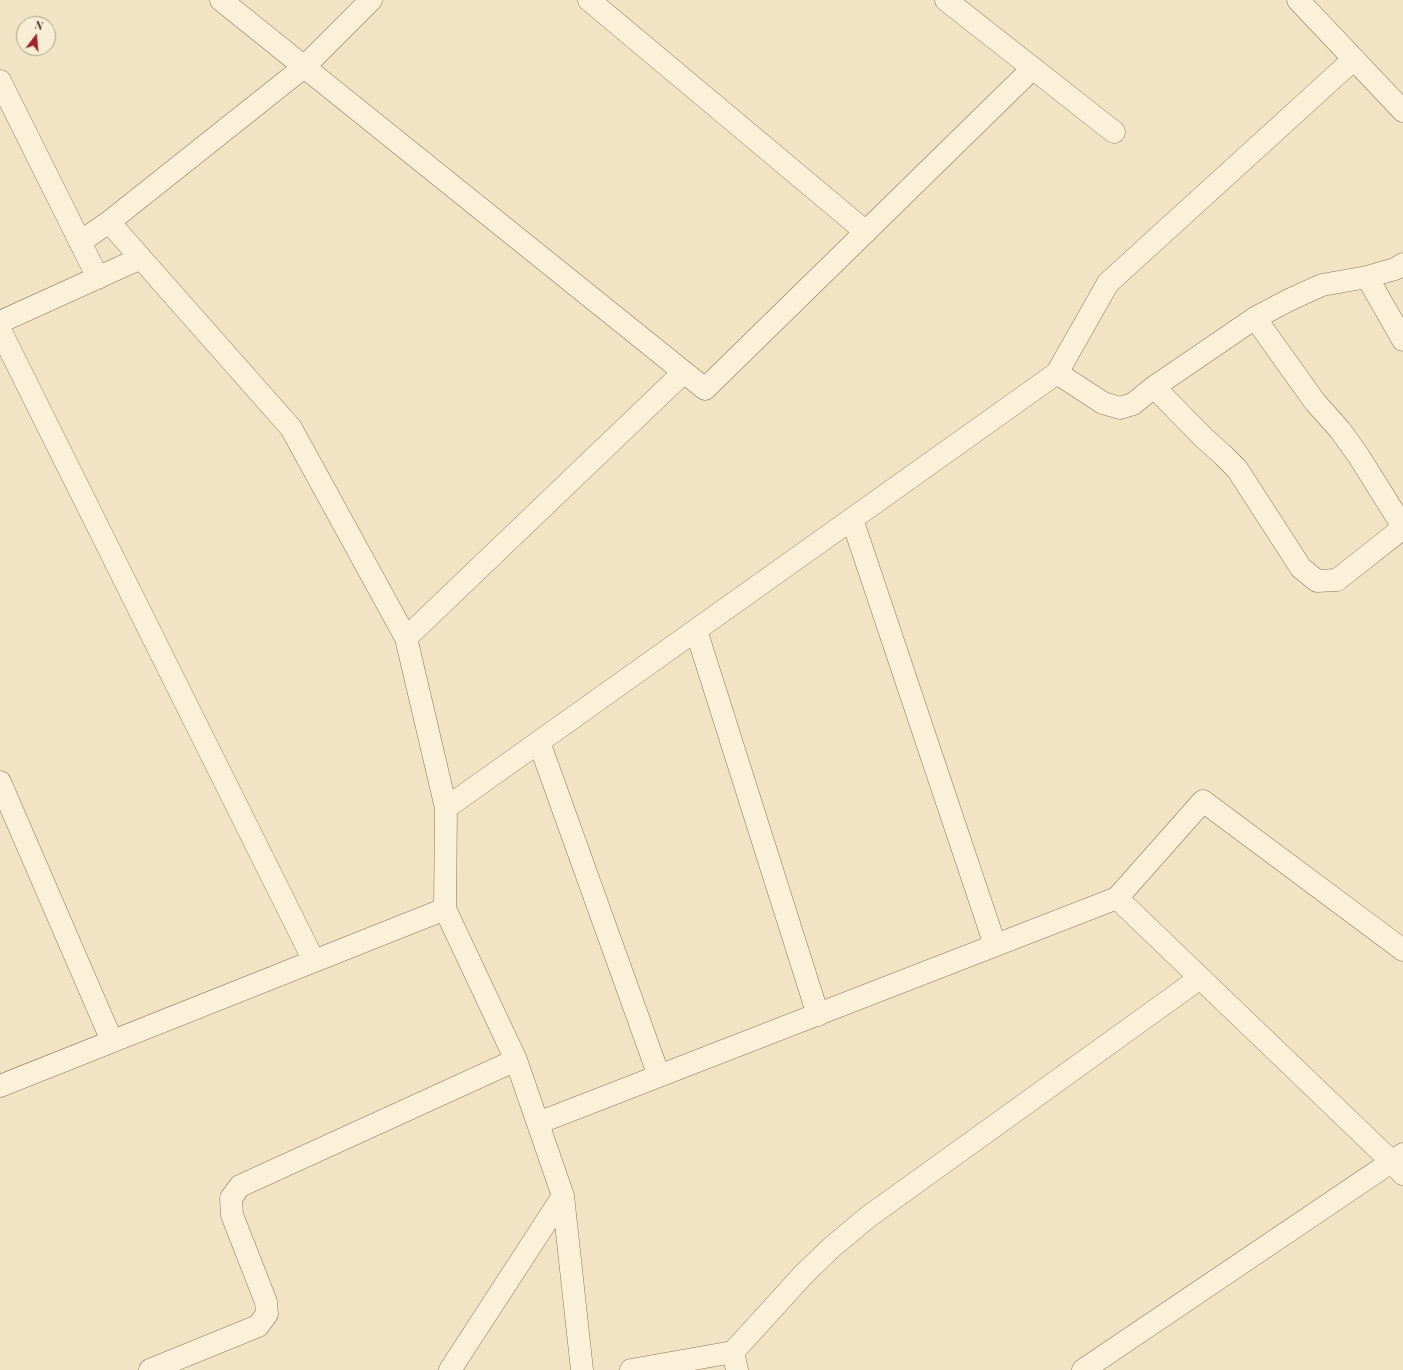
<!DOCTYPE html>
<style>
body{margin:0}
#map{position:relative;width:1403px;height:1370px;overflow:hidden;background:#f1e4c5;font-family:"Playfair Display",serif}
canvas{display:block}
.north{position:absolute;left:16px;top:16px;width:40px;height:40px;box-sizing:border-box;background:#f7eed5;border:1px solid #aca18c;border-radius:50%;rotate:16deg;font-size:11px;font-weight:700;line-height:16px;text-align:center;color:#3c2d1f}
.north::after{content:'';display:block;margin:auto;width:14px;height:18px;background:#9f2727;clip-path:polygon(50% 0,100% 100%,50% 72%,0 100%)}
</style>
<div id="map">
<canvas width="1403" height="1370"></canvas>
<div class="north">N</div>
</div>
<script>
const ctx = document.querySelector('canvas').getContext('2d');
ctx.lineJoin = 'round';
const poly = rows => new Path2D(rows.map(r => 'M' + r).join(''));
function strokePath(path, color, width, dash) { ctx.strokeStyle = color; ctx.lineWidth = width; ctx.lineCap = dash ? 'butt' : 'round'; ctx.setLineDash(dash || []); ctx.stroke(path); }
const minor = poly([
 [221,0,705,389,1033,68],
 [589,0,866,232],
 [946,0,1114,132],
 [1298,0,1403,111],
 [0,81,98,278],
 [109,222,291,428,406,638,446,808,445,909,516,1060,563,1196,582,1370],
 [80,242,109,222,304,67,371,0],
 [1367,277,1403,340],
 [1255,318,1315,402,1340,430,1358,455,1403,527],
 [0,322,141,258],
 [0,330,314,961],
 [1057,373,1103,403,1120,408,1133,404,1154,387,1255,318,1289,300,1322,285,1367,277,1395,269,1403,264],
 [1154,387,1204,438,1223,455,1237,469,1301,568,1317,581,1337,580,1403,528],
 [852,519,995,945],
 [696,630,818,1015],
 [406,638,684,372],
 [539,742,659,1076],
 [0,782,112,1041],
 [446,808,1057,373,1108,283,1354,59],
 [1117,898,1392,1162,1403,1174],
 [0,1086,445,909],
 [538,1123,1117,898,1203,801,1403,950],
 [733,1352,804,1274,831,1248,868,1217,1200,978],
 [150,1370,258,1326,267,1314,266,1302,232,1215,231,1198,240,1186,516,1060],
 [450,1370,563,1196],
 [631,1370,733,1352,737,1370],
 [1083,1370,1403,1154]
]);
strokePath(minor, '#8d755a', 23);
strokePath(minor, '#fbf1d9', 22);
</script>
